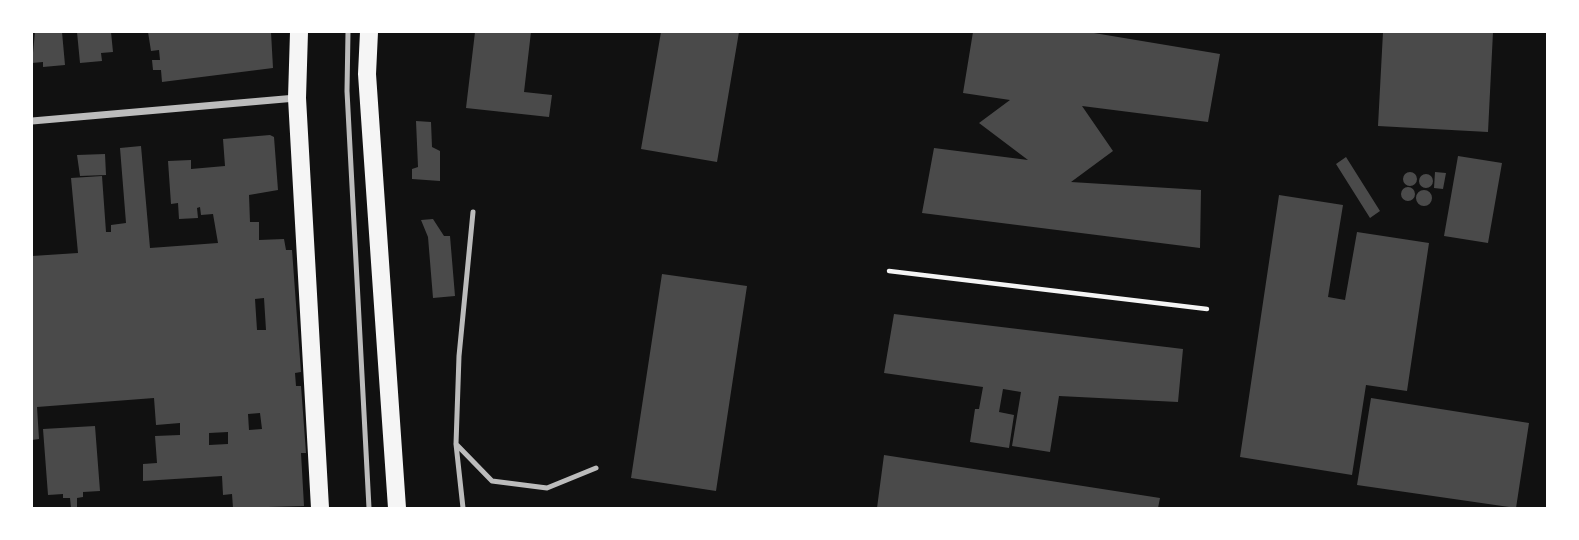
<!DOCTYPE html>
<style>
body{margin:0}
#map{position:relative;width:1579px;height:540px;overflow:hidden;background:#111;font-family:Overpass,sans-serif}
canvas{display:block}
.frame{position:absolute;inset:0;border:33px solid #fff;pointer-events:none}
</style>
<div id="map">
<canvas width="1579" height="540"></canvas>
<div class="frame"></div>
</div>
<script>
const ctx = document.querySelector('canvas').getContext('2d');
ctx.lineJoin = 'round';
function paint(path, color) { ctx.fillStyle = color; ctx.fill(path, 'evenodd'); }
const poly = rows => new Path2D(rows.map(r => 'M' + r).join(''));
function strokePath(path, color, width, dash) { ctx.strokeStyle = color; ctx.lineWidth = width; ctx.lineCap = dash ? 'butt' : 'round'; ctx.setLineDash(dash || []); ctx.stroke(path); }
paint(poly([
 [35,32,62,32,65,65,43,67,43,62,32,63],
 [77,32,111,32,113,52,101,53,102,61,80,63],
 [148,32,271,32,273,68,162,82,161,70,153,70,152,60,160,60,159,50,151,51],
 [475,32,531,32,524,92,552,95,549,117,466,108],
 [661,32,739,32,717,162,641,149],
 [973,32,1088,32,1220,54,1208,122,1082,106,1113,151,1071,182,1201,190,1200,248,922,213,934,148,1028,160,979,123,1010,100,963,93],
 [1383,32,1493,32,1488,132,1378,126],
 [416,121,431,122,432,147,440,151,440,181,412,179,412,169,418,167],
 [270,135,274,137,278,190,249,195,250,222,259,222,259,240,284,239,286,250,292,250,301,372,295,373,296,386,301,386,306,453,301,453,304,506,233,508,232,494,223,495,222,476,143,481,143,464,157,463,155,436,180,435,180,423,156,425,154,398,37,407,39,439,32,440,32,256,78,253,71,178,102,176,106,232,111,232,111,225,126,223,120,148,141,146,150,248,218,243,213,214,201,215,200,207,197,208,198,218,179,219,178,203,171,204,168,161,191,160,191,169,225,166,223,139],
 [264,298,266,330,257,330,255,299],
 [260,413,262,429,249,430,248,414],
 [228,432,228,444,209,445,209,433],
 [105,154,106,175,80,176,77,155],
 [1458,156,1502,163,1488,243,1444,236],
 [1346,157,1380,211,1370,218,1336,164],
 '1403 179a7 7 0 1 1 14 0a7 7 0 1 1-14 0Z',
 [1435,172,1446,173,1443,189,1434,188],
 '1419 181a7 7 0 1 1 14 0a7 7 0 1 1-14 0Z',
 '1401 194a7 7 0 1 1 14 0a7 7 0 1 1-14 0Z',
 '1416 198a8 8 0 1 1 16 0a8 8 0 1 1-16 0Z',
 [1279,195,1343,205,1328,297,1345,300,1357,232,1429,243,1407,391,1366,385,1352,475,1240,457],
 [433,219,444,236,450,236,455,296,433,298,428,237,421,220],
 [662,274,747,286,716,491,631,478],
 [894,314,1183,349,1178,402,1059,396,1050,452,1012,446,1021,392,1003,389,999,412,1014,415,1009,448,970,442,975,409,979,409,983,387,884,373],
 [1371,398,1529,423,1516,508,1357,485],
 [95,426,100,491,83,492,83,497,77,498,77,508,71,508,70,498,63,498,63,494,48,495,43,429],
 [884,455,1160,498,1158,508,877,508]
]), '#4a4a4a');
strokePath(poly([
 [889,271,1207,309]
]), '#f5f5f5', 4.5);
strokePath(poly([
 [348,32,347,91,369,508],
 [456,444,492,481,547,488,596,468],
 [463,508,456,444,459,356,473,212]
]), '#bcbcbc', 5);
strokePath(poly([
 [32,121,296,98]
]), '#bcbcbc', 7);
strokePath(poly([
 [299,32,297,98,320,508],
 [369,32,367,74,397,508]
]), '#f5f5f5', 18);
</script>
